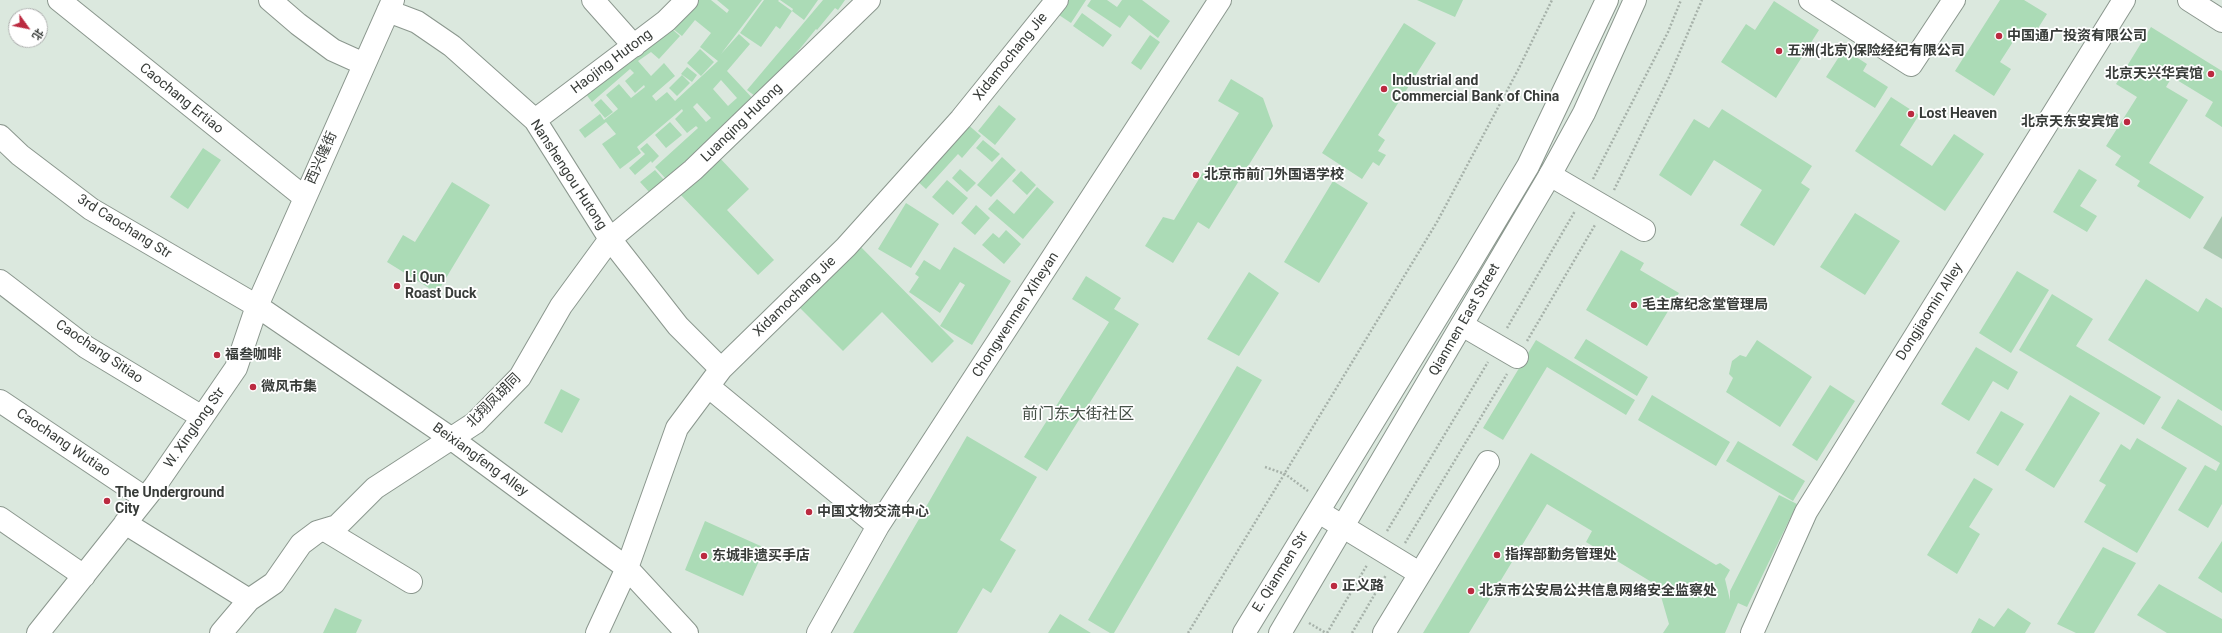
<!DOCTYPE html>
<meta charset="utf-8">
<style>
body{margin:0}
#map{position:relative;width:2222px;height:633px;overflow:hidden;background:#dbe8de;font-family:Roboto,"Noto Sans SC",sans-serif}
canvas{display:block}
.north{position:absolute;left:8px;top:8px;width:40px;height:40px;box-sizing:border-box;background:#fff;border:1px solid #afb1b0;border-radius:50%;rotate:123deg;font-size:11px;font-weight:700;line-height:16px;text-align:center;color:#383c39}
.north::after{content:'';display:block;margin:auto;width:14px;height:18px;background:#bb2a40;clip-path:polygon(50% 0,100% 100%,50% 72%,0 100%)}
</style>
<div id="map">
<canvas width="2222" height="633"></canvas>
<div class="north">北</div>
</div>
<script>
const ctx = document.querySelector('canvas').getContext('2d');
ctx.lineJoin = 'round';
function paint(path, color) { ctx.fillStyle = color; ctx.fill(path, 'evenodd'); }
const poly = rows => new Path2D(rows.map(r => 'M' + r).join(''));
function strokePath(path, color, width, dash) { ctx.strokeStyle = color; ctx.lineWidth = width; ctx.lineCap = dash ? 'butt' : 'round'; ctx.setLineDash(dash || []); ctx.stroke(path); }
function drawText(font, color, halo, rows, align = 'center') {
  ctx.font = font + ' Roboto,"Noto Sans SC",sans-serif'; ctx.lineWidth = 3.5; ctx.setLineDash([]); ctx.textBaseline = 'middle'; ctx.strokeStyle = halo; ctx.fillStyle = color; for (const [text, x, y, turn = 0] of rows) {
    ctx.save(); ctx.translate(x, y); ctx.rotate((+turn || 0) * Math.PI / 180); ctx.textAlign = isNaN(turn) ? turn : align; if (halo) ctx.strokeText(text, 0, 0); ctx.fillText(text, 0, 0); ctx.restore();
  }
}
paint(poly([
 [2222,216,2222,259,2203,248]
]), '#abcab2');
paint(poly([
 [690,0,711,0,727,13,729,10,717,0,762,0,721,54,739,34,750,44,727,71,756,102,666,179,655,167,698,128,696,126,687,133,675,119,683,111,682,109,637,147,641,153,620,169,602,144,616,134,606,122,585,138,579,130,600,114,604,120,618,109,606,95,619,84,631,98,645,87,644,85,635,93,625,81,634,73,630,69,592,102,582,89,666,24,680,36,659,59,651,52,638,61,651,76,664,63,675,76,652,96,656,101,667,92,675,101,718,61,700,47,711,33,695,20,682,36,668,25],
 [721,80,737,98,728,106,713,89],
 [697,103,711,118,706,122,693,107],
 [764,0,779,0,778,1,792,11,793,9,780,0,818,0,804,20,792,11,780,29,776,26,761,47,740,33],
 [823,0,845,0,838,10,835,8,817,30,816,29,759,99,747,90],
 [1069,0,1086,0,1071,23,1059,15],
 [1091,0,1107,0,1117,7,1122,0,1142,0,1170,21,1158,38,1129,15,1120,28,1087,6],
 [1417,0,1463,0,1455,17],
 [2000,0,2024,0,2047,14,2030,41,2018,34,2000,62,2011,69,1994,96,1955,71],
 [1774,1,1819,30,1776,98,1721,62,1746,24,1755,30],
 [1082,13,1112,35,1103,47,1073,26],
 [1404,23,1436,43,1378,135,1385,140,1378,151,1386,155,1379,166,1373,162,1362,179,1322,153],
 [2151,27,2222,71,2222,127,2205,116,2213,102,2172,77,2166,87,2188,100,2149,163,2204,197,2190,219,2137,186,2140,181,2115,165,2121,156,2106,146,2137,97,2116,84],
 [1150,35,1160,42,1141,70,1131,63],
 [700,49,714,62,701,76,687,63],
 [1844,49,1867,64,1863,71,1888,87,1875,108,1826,77],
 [687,67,697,75,692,82,681,74],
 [682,75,690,83,677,96,669,88],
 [1231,79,1263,98,1273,126,1209,229,1198,222,1173,263,1145,246,1163,217,1174,220,1239,113,1218,101],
 [1891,97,1919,115,1900,145,1932,166,1954,134,1984,154,1945,211,1855,151],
 [601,99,613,112,605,118,594,105],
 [999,105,1016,119,995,145,978,131],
 [1722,109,1812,166,1801,183,1810,189,1774,246,1740,225,1762,190,1714,160,1691,196,1659,175,1694,119,1709,128],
 [670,122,682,135,666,148,655,135],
 [965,122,981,136,962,158,958,154,926,189,915,179],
 [983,140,1000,154,992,162,976,148],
 [647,143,659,156,652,163,651,161,635,175,629,168,645,154,640,149],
 [203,148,221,160,188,209,170,197],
 [717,155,749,189,727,210,774,260,758,275,678,192],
 [1002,157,1016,170,991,197,977,185],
 [960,169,976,183,967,192,952,178],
 [2079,169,2097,180,2080,206,2097,216,2087,232,2053,212],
 [655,170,664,180,650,193,640,182],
 [1021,171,1036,185,1027,195,1012,181],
 [947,180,968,198,953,215,932,197],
 [1333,181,1368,203,1319,283,1284,262],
 [452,182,490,205,437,293,387,262,403,235,415,242],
 [1037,187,1054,202,1023,239,988,209,997,199,1014,214],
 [906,203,939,224,911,268,878,249],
 [976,205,990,218,975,235,961,223],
 [1855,213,1900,241,1865,295,1820,267],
 [1006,230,1021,244,1004,264,982,245,993,233,999,238],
 [850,236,954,341,932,363,882,312,843,351,797,305],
 [954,247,1011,281,972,345,940,326,965,285,960,282,940,313,909,292,919,277,915,274,924,260,940,270],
 [1621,250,1644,263,1640,270,1679,293,1647,346,1586,310],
 [2017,271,2049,290,2011,353,1979,333],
 [1249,272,1279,293,1239,356,1207,339],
 [1086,276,1121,298,1114,309,1139,324,1047,471,1024,457,1109,322,1072,299],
 [2146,279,2198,312,2206,298,2222,308,2222,411,2108,340],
 [2052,294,2093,319,2076,346,2161,397,2144,425,2019,350],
 [1586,339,1648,377,1637,396,1574,358],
 [1536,340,1635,400,1626,415,1547,367,1503,440,1483,428],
 [1757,340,1812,377,1780,427,1726,392,1733,378,1729,374,1732,361,1740,355,1746,357],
 [1976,347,2018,372,2008,390,1993,381,1969,421,1941,404],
 [1237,366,1262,380,1114,633,1110,633,1088,620],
 [1830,385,1855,401,1817,461,1792,445],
 [561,389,580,399,562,433,544,423],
 [1652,395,1730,442,1716,466,1638,420],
 [2070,395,2100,413,2054,488,2025,470],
 [2178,399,2222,426,2222,504,2208,528,2178,510,2205,465,2216,471,2220,463,2161,428],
 [2001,411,2024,424,1998,466,1976,453],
 [967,436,1037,477,1000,540,1016,550,991,593,983,588,957,633,853,633],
 [2137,438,2187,468,2137,553,2084,522,2106,485,2099,481,2121,444,2130,450],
 [1738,441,1805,481,1793,501,1726,461],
 [1531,453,1716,565,1720,563,1730,570,1725,579,1730,600,1730,591,1779,495,1797,504,1747,607,1738,603,1725,633,1663,633,1669,624,1658,586,1586,542,1592,531,1547,504,1469,633,1423,633],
 [1974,478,1993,489,1969,527,1980,534,1957,574,1927,555],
 [705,521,765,548,743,596,685,570],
 [2222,541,2222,593,2198,578],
 [2103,547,2136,563,2094,633,2076,633,2057,624],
 [2159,584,2222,619,2222,633,2167,633,2137,615],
 [335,608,362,620,356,633,323,633],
 [2008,608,2031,623,2025,633,1971,633,1979,618,1994,627],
 [1060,614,1091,633,1048,633]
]), '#abdbb6');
const minor = poly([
 [59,0,304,197],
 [270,0,298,24,333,50,364,64],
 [593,0,634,46],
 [1810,0,1911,65,1954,0],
 [2189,0,2222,21],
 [388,11,417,22,452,46,535,120,610,239,678,326,721,369],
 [535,120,666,21,687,0],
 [0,136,20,155,91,209,257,306,452,439,627,568,687,633],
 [1550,175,1644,230],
 [0,281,86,347,202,417],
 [1462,325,1517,357],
 [709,387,878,526],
 [0,401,145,498],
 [1319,512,1419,573],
 [0,518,84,576],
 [125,523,249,600],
 [325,530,411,582],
 [38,633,155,486,236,368,257,306,393,0],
 [221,633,249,600,274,583,301,544,317,532,337,526,375,488,475,423,520,377,561,306,610,239,693,170,869,0],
 [597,633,627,568,677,428,721,369,846,247,961,119,1057,0],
 [818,633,878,526,1220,0],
 [1384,633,1488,462],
 [1752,633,1806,512,2124,0]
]);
const major = poly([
 [1244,633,1467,268,1528,166,1607,0],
 [1280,633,1550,175,1584,113,1635,0]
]);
strokePath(minor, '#8b978e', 24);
strokePath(major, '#8b978e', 24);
strokePath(poly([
 [1593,179,1668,32,1681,0],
 [1614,190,1669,77,1702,0],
 [1507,328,1575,211],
 [1527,341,1595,225],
 [1265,467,1285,474,1308,491],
 [1387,531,1488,362],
 [1405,543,1507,374],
 [1309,623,1326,633],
 [1188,633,1437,222,1518,70,1552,0],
 [1327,633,1367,565],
 [1352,633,1386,575]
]), '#a6b1a9', 2.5, [2, 2]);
strokePath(minor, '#fff', 22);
strokePath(major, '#fff', 22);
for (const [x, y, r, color] of [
 [1999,36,4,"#bb2a40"],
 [1779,51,4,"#bb2a40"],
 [2211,74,4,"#bb2a40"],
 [1384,89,4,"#bb2a40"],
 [1911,114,4,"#bb2a40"],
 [2127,122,4,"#bb2a40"],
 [1196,175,4,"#bb2a40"],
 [397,286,4,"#bb2a40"],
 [1634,305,4,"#bb2a40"],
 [217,355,4,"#bb2a40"],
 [253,387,4,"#bb2a40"],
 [107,501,4,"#bb2a40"],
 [809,512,4,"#bb2a40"],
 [1497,555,4,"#bb2a40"],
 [704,556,4,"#bb2a40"],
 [1334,586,4,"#bb2a40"],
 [1471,591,4,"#bb2a40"]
]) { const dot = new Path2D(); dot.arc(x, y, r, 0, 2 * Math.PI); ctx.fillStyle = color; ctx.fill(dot); strokePath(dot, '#fff', 1.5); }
drawText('bold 14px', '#383c39', '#fff', [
 ["中国通广投资有限公司",2007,36],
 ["五洲(北京)保险经纪有限公司",1787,51],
 ["北京天兴华宾馆",2203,74,"right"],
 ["Industrial and",1392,81],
 ["Commercial Bank of China",1392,97],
 ["Lost Heaven",1919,114],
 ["北京天东安宾馆",2119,122,"right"],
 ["北京市前门外国语学校",1204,175],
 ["Li Qun",405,278],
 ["Roast Duck",405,294],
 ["毛主席纪念堂管理局",1642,305],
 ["福叁咖啡",225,355],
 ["微风市集",261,387],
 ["The Underground",115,493],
 ["City",115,509],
 ["中国文物交流中心",817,512],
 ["指挥部勤务管理处",1505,555],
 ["东城非遗买手店",712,556],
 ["正义路",1342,586],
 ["北京市公安局公共信息网络安全监察处",1479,591]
], 'left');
drawText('14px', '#383c39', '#fff', [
 ["Xidamochang Jie",1011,57,-51],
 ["Haojing Hutong",612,62,-37],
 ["Caochang Ertiao",181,99,39],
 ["Luanqing Hutong",742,123,-44],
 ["西兴隆街",322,158,-66],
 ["Nanshengou Hutong",568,175,57],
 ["3rd Caochang Str",124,227,32],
 ["Xidamochang Jie",795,297,-44],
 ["Dongjiaomin Alley",1930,312,-58],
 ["Chongwenmen Xiheyan",1016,315,-57],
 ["Qianmen East Street",1465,320,-60],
 ["Caochang Sitiao",99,352,34],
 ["北翔凤胡同",494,401,-45],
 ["W. Xinglong Str",195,428,-55],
 ["Caochang Wutiao",63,443,34],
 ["Beixiangfeng Alley",480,460,36],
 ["E. Qianmen Str",1281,572,-58]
]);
drawText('16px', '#455047', '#fff', [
 ["前门东大街社区",1078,415]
]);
</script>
